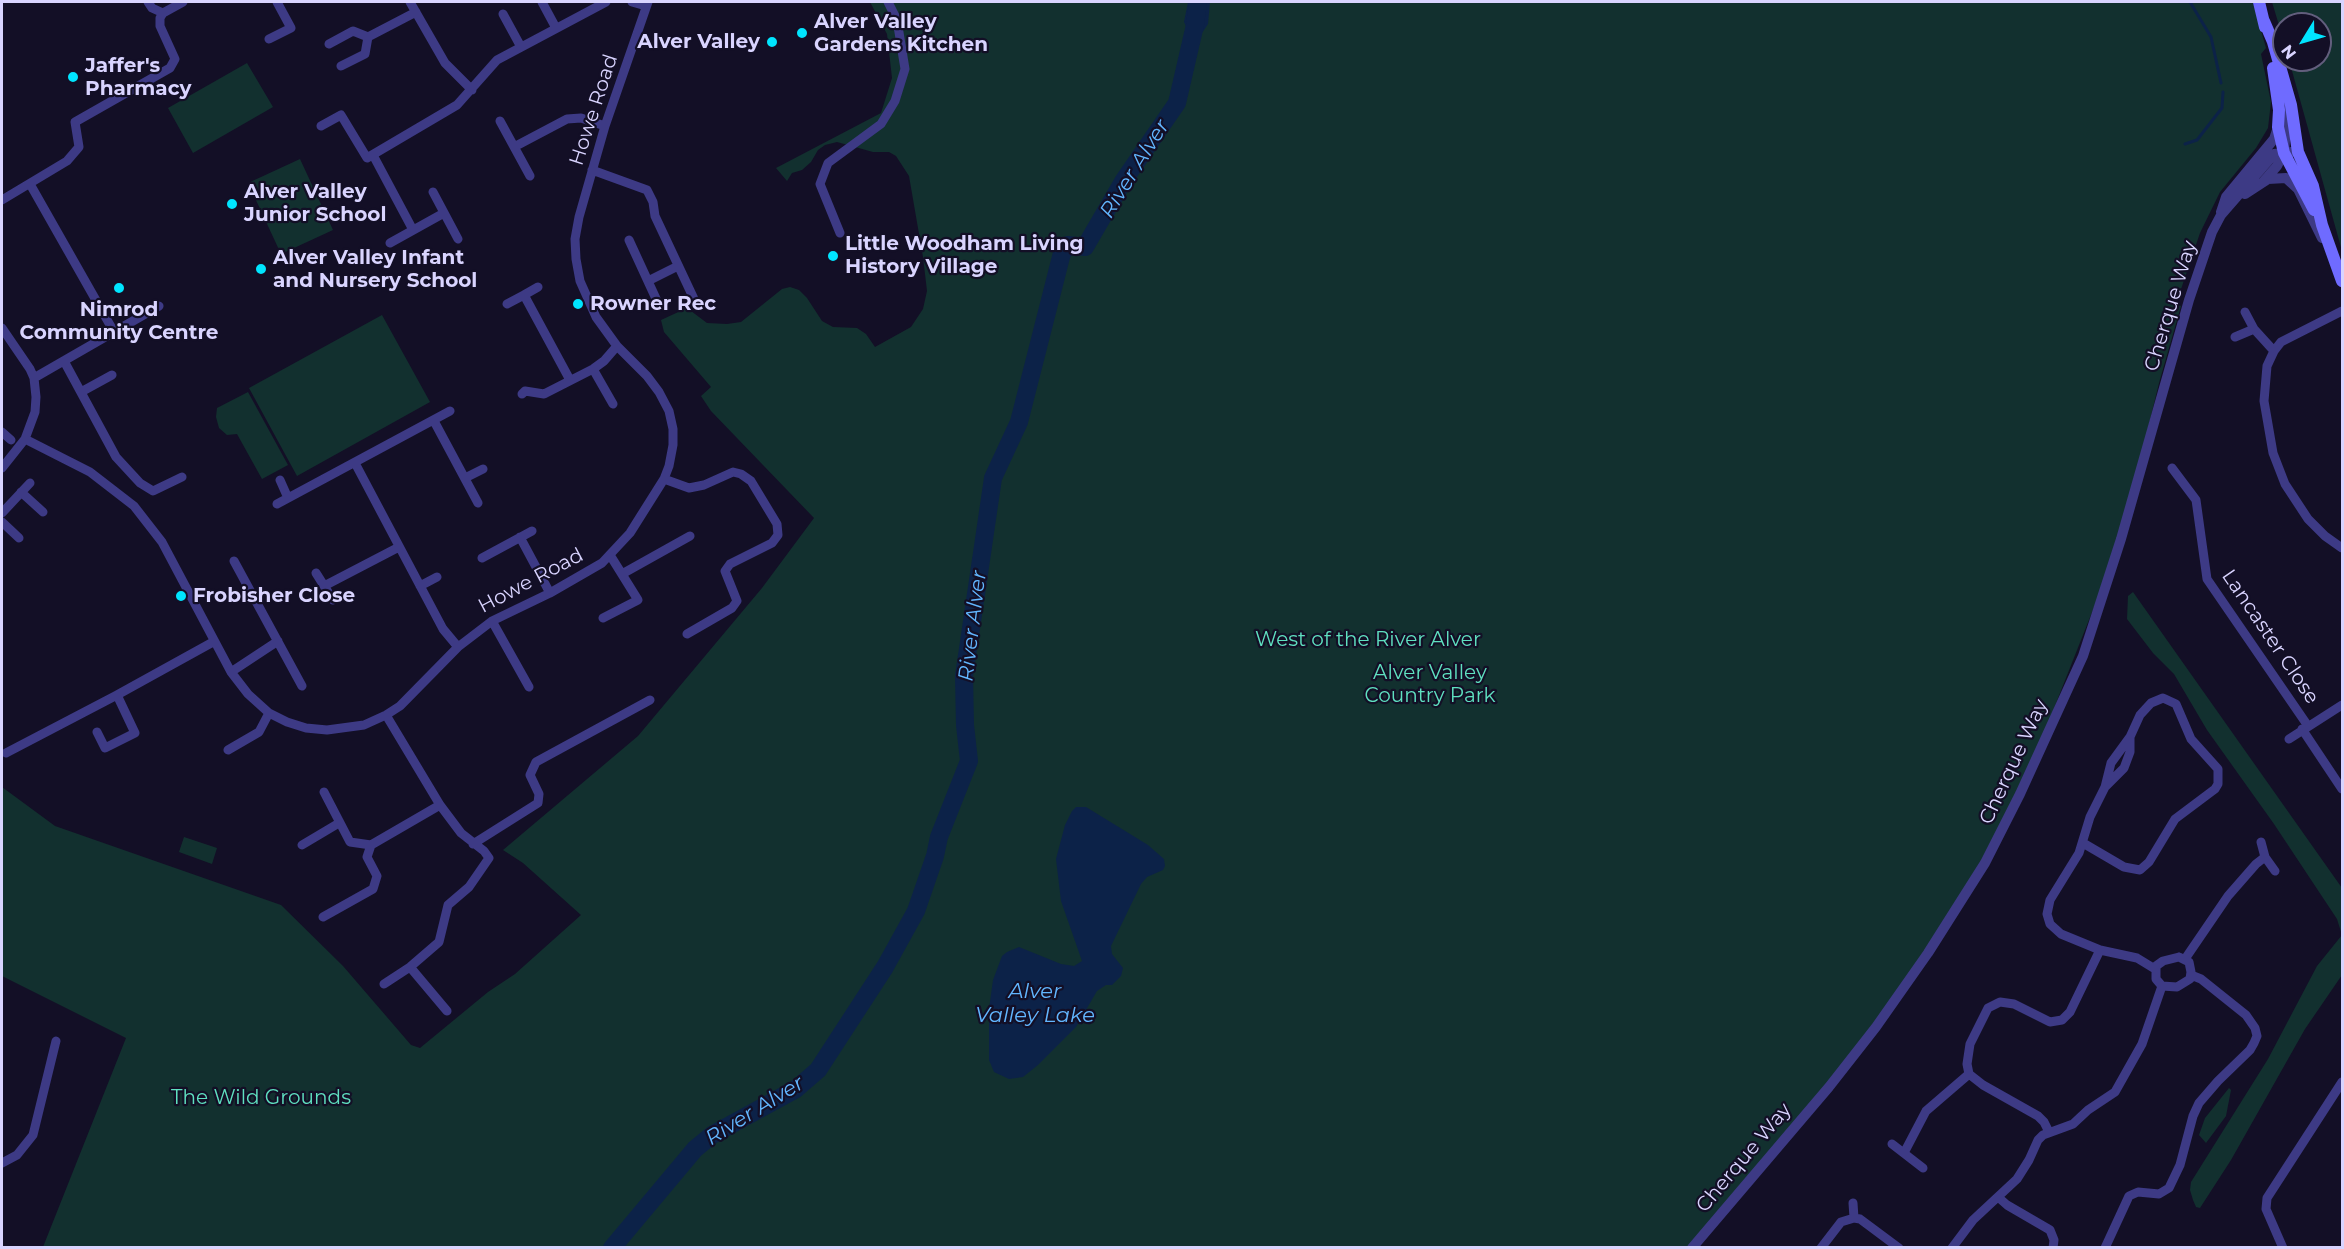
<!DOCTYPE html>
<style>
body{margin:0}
#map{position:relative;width:2344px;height:1249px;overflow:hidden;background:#130f26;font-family:Montserrat,sans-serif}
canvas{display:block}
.frame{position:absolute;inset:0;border:3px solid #d9d4ff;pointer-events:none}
.north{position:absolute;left:2272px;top:12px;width:60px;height:60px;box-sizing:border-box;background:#130f26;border:2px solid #625e7d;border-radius:50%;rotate:233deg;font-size:16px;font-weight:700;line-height:24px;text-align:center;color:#d9d4ff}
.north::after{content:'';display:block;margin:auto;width:21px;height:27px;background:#00e5ff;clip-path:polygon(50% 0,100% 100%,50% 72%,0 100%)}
</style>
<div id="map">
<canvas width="2344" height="1249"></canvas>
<div class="frame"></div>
<div class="north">N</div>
</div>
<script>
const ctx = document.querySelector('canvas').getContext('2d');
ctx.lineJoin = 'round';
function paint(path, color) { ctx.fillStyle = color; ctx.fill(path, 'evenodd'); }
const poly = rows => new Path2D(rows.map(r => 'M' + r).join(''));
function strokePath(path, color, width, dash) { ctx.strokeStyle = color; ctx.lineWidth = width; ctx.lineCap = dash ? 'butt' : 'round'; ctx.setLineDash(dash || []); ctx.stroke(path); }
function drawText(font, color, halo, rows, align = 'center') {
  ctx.font = font + ' Montserrat,sans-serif'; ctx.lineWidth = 4.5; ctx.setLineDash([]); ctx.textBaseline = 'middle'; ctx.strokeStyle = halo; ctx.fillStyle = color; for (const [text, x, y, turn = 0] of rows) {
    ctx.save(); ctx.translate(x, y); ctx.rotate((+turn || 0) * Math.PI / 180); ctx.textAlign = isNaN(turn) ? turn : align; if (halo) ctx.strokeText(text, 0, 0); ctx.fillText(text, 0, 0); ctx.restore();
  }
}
paint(poly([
 [870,2,2253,2,2266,48,2261,54,2271,102,2268,128,2256,148,2220,192,2200,233,2176,304,2181,306,2159,383,2121,539,2020,794,1928,953,1829,1087,1693,1247,43,1247,126,1038,2,976,2,787,55,826,281,905,343,966,411,1045,420,1048,488,992,515,974,581,915,523,863,503,850,638,736,762,588,814,518,711,411,701,396,711,387,664,332,661,320,687,308,707,323,727,324,741,322,782,289,790,287,799,290,807,298,822,321,833,327,857,328,866,334,875,347,911,327,923,309,927,291,923,257,909,176,896,156,889,152,873,152,837,142,825,145,818,150,811,162,802,170,792,173,787,181,776,168,881,113,892,78,887,34],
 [2272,2,2342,2,2342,251,2289,60,2320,60,2320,24,2284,24,2284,42],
 [247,63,273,107,193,153,168,108],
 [300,159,333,230,281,254,248,183],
 [382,315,430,402,297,476,249,388],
 [248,392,288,465,262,479,237,434,227,435,219,428,216,417,217,408],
 [2133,592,2342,888,2342,975,2305,1029,2231,1160,2200,1208,2196,1207,2193,1200,2190,1190,2191,1182,2268,1059,2317,966,2342,935,2337,919,2274,824,2207,730,2174,674,2153,653,2127,619,2128,596],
 [184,837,217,848,212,864,179,852],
 [2229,1088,2231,1090,2226,1116,2206,1143,2199,1135,2205,1118]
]), '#12302f');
paint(poly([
 [1188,2,1210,2,1208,24,1196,42,1187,43,1187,28,1184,22],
 [1076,807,1086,807,1148,845,1164,859,1165,866,1163,870,1147,877,1141,884,1111,946,1112,954,1123,968,1121,976,1112,985,1106,985,1097,991,1076,1027,1038,1065,1023,1077,1009,1079,994,1072,989,1060,989,1009,993,980,1002,956,1007,952,1019,947,1061,964,1074,966,1082,961,1061,901,1056,859,1065,825,1072,811]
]), '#0c2248');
strokePath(poly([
 [2190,2,2211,37,2221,83],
 [2185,144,2197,140,2222,108,2223,92]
]), '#0c2248', 3);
strokePath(poly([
 [612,1248,695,1149,712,1135,796,1089,818,1070,885,967,916,911,935,856,939,837,969,761,965,725,964,676,993,478,1019,422,1062,253,1068,245,1085,247,1124,180,1177,103,1195,25,1198,2]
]), '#0c2248', 18);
strokePath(poly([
 [148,2,152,8,163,13],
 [410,2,445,63,472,90],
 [542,2,556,28],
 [632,2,646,6],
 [503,14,521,47],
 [368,37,416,12],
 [269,39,291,28,277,2],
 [329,44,353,31,368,37,365,54,341,66],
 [500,121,530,176],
 [321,126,341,115,367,158,457,105,497,60,606,2],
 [514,147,567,119,581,118,605,126],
 [373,155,413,230],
 [592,170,647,190,653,202,655,216,694,299],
 [30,184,114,332],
 [433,192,458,239],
 [2,200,67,161,79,147,75,122,170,68,175,59,160,26,160,18,163,13,183,2],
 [840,233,820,184,828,163,881,124,895,101,905,69,897,20,888,2],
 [629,240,658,303],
 [390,243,444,213],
 [648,281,678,266],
 [524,295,538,287],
 [507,304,524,295,570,380],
 [2342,311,2281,342,2274,351,2267,366,2264,401,2273,453,2285,484,2308,519,2325,536,2342,548],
 [2245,312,2254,329,2274,351],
 [2,328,30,369,34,378,36,397,35,412,25,439,2,468],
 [2235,337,2254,329],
 [64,361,116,457,140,483,153,491,182,477],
 [593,369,613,404],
 [34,378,159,306],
 [81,392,112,375],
 [522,394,525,391,544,394,593,369,604,361,617,346],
 [434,421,478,503],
 [2,432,11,440],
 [25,439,90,472,134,506,162,542,231,672,248,694,269,713,287,722,306,728,327,730,364,725,386,715,400,706,458,647,492,621,550,593,602,563,630,533,664,479,669,466,673,445,673,429,669,411,659,392,647,376,617,346,596,317,580,281,576,259,575,239,579,217,605,126,648,2],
 [355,463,443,629,458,647],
 [2172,468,2196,500,2207,579,2308,726],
 [465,478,483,469],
 [664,479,689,488,704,485,733,472,741,474,751,481,777,524,778,535,772,543,730,564,725,571,737,601,732,608,687,634],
 [280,480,288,498],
 [21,492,43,512],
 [277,504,450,411],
 [2,513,30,483],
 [2,522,19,538],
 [520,537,550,593],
 [482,558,532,531],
 [234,561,302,686],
 [316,573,333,600],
 [622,574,690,536],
 [326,585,399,547],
 [420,586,437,577],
 [603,618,638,600,610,555],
 [492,621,529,687],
 [231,672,278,641],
 [2302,729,2342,789],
 [97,732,105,748,135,733,117,695,213,642],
 [2130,737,2111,763,2105,787,2090,817,2079,853,2050,900,2047,914,2050,924,2061,934,2100,950,2137,958,2155,969],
 [2289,739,2342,705],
 [228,750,259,732,269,713],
 [6,753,117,695],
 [324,792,350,842,371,845],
 [2261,842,2265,857,2275,871],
 [2083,843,2124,867,2140,870,2149,862,2175,819,2215,789,2218,784,2218,769,2191,739,2176,704,2163,698,2151,703,2140,715,2130,737,2130,752,2124,768,2105,787],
 [473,844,538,803,539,794,530,775,536,762,650,700],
 [302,845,339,823],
 [323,917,373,889,377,876,367,857,371,845,440,805],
 [2179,957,2189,962,2191,972,2190,979,2177,987,2162,986,2156,979,2156,966,2163,961,2179,957],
 [2185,959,2228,896,2256,864,2265,857],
 [410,967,447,1011],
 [384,984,410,967,439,942,448,905,469,887,489,858,484,851,461,833,440,805,386,715],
 [2049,1132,2044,1122,2038,1116,1983,1085,1969,1074,1967,1064,1970,1044,1988,1008,2000,1002,2014,1004,2050,1022,2062,1020,2070,1012,2100,950],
 [1892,1144,1923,1168],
 [1904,1153,1926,1111,1969,1074],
 [2,1163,17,1155,33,1135,56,1041],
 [1998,1197,2007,1205,2050,1230,2054,1240,2053,1248],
 [1853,1203,1854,1218],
 [1821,1248,1841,1222,1854,1218,1860,1219,1899,1248],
 [1952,1248,1973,1220,2017,1179,2029,1160,2038,1140,2043,1135,2073,1124,2088,1110,2115,1092,2142,1044,2162,986],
 [2105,1248,2129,1196,2138,1192,2159,1194,2169,1188,2180,1165,2193,1116,2199,1103,2218,1081,2250,1050,2254,1043,2257,1036,2255,1028,2246,1015,2201,979,2191,975],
 [2283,1248,2266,1209,2267,1198,2342,1082]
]), '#3d3a85', 9);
strokePath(poly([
 [2264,181,2277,166,2284,153,2287,115,2286,105],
 [2245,194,2268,179,2286,178,2298,189,2322,238],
 [2221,212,2226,197,2274,139,2278,127],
 [1692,1248,1829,1087,1876,1027,1928,953,1985,863,2020,794,2083,656,2121,539,2189,300,2212,232,2221,215,2274,154,2292,152]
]), '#3d3a85', 10);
strokePath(poly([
 [2259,2,2265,27],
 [2264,21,2273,42,2291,105,2298,152,2313,186,2322,225,2342,281],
 [2273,68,2279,110,2278,127,2284,153,2314,210]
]), '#6f6bff', 12);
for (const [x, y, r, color] of [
 [802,33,6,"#00e5ff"],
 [772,42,6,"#00e5ff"],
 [73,77,6,"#00e5ff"],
 [232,204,6,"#00e5ff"],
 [833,256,6,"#00e5ff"],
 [261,269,6,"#00e5ff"],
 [119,288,6,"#00e5ff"],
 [578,304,6,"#00e5ff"],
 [181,596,6,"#00e5ff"]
]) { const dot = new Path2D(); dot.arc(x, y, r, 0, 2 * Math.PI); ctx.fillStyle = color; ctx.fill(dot); strokePath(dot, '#130f26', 2); }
drawText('bold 20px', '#d9d4ff', '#130f26', [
 ["Alver Valley",814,22],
 ["Gardens Kitchen",814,45],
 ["Alver Valley",760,42,"right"],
 ["Jaffer's",85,66],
 ["Pharmacy",85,89],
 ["Alver Valley",244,192],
 ["Junior School",244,215],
 ["Little Woodham Living",845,244],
 ["History Village",845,267],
 ["Alver Valley Infant",273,258],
 ["and Nursery School",273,281],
 ["Rowner Rec",590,304],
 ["Nimrod",119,310,"center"],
 ["Community Centre",119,333,"center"],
 ["Frobisher Close",193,596]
], 'left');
drawText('20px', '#d9d4ff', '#130f26', [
 ["Howe Road",594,110,-72],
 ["Cherque Way",2171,306,-73],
 ["Howe Road",531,581,-28],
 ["Lancaster Close",2270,637,56],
 ["Cherque Way",2014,762,-65],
 ["Cherque Way",1744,1158,-50]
]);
drawText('20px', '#5fe0c0', '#130f26', [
 ["West of the River Alver",1368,640],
 ["Alver Valley",1430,673],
 ["Country Park",1430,696],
 ["The Wild Grounds",261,1098]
]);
drawText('italic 21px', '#62b6ff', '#130f26', [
 ["River Alver",1135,169,-58],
 ["River Alver",973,626,-83],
 ["Alver",1035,992],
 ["Valley Lake",1035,1016],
 ["River Alver",755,1111,-32]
]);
</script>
